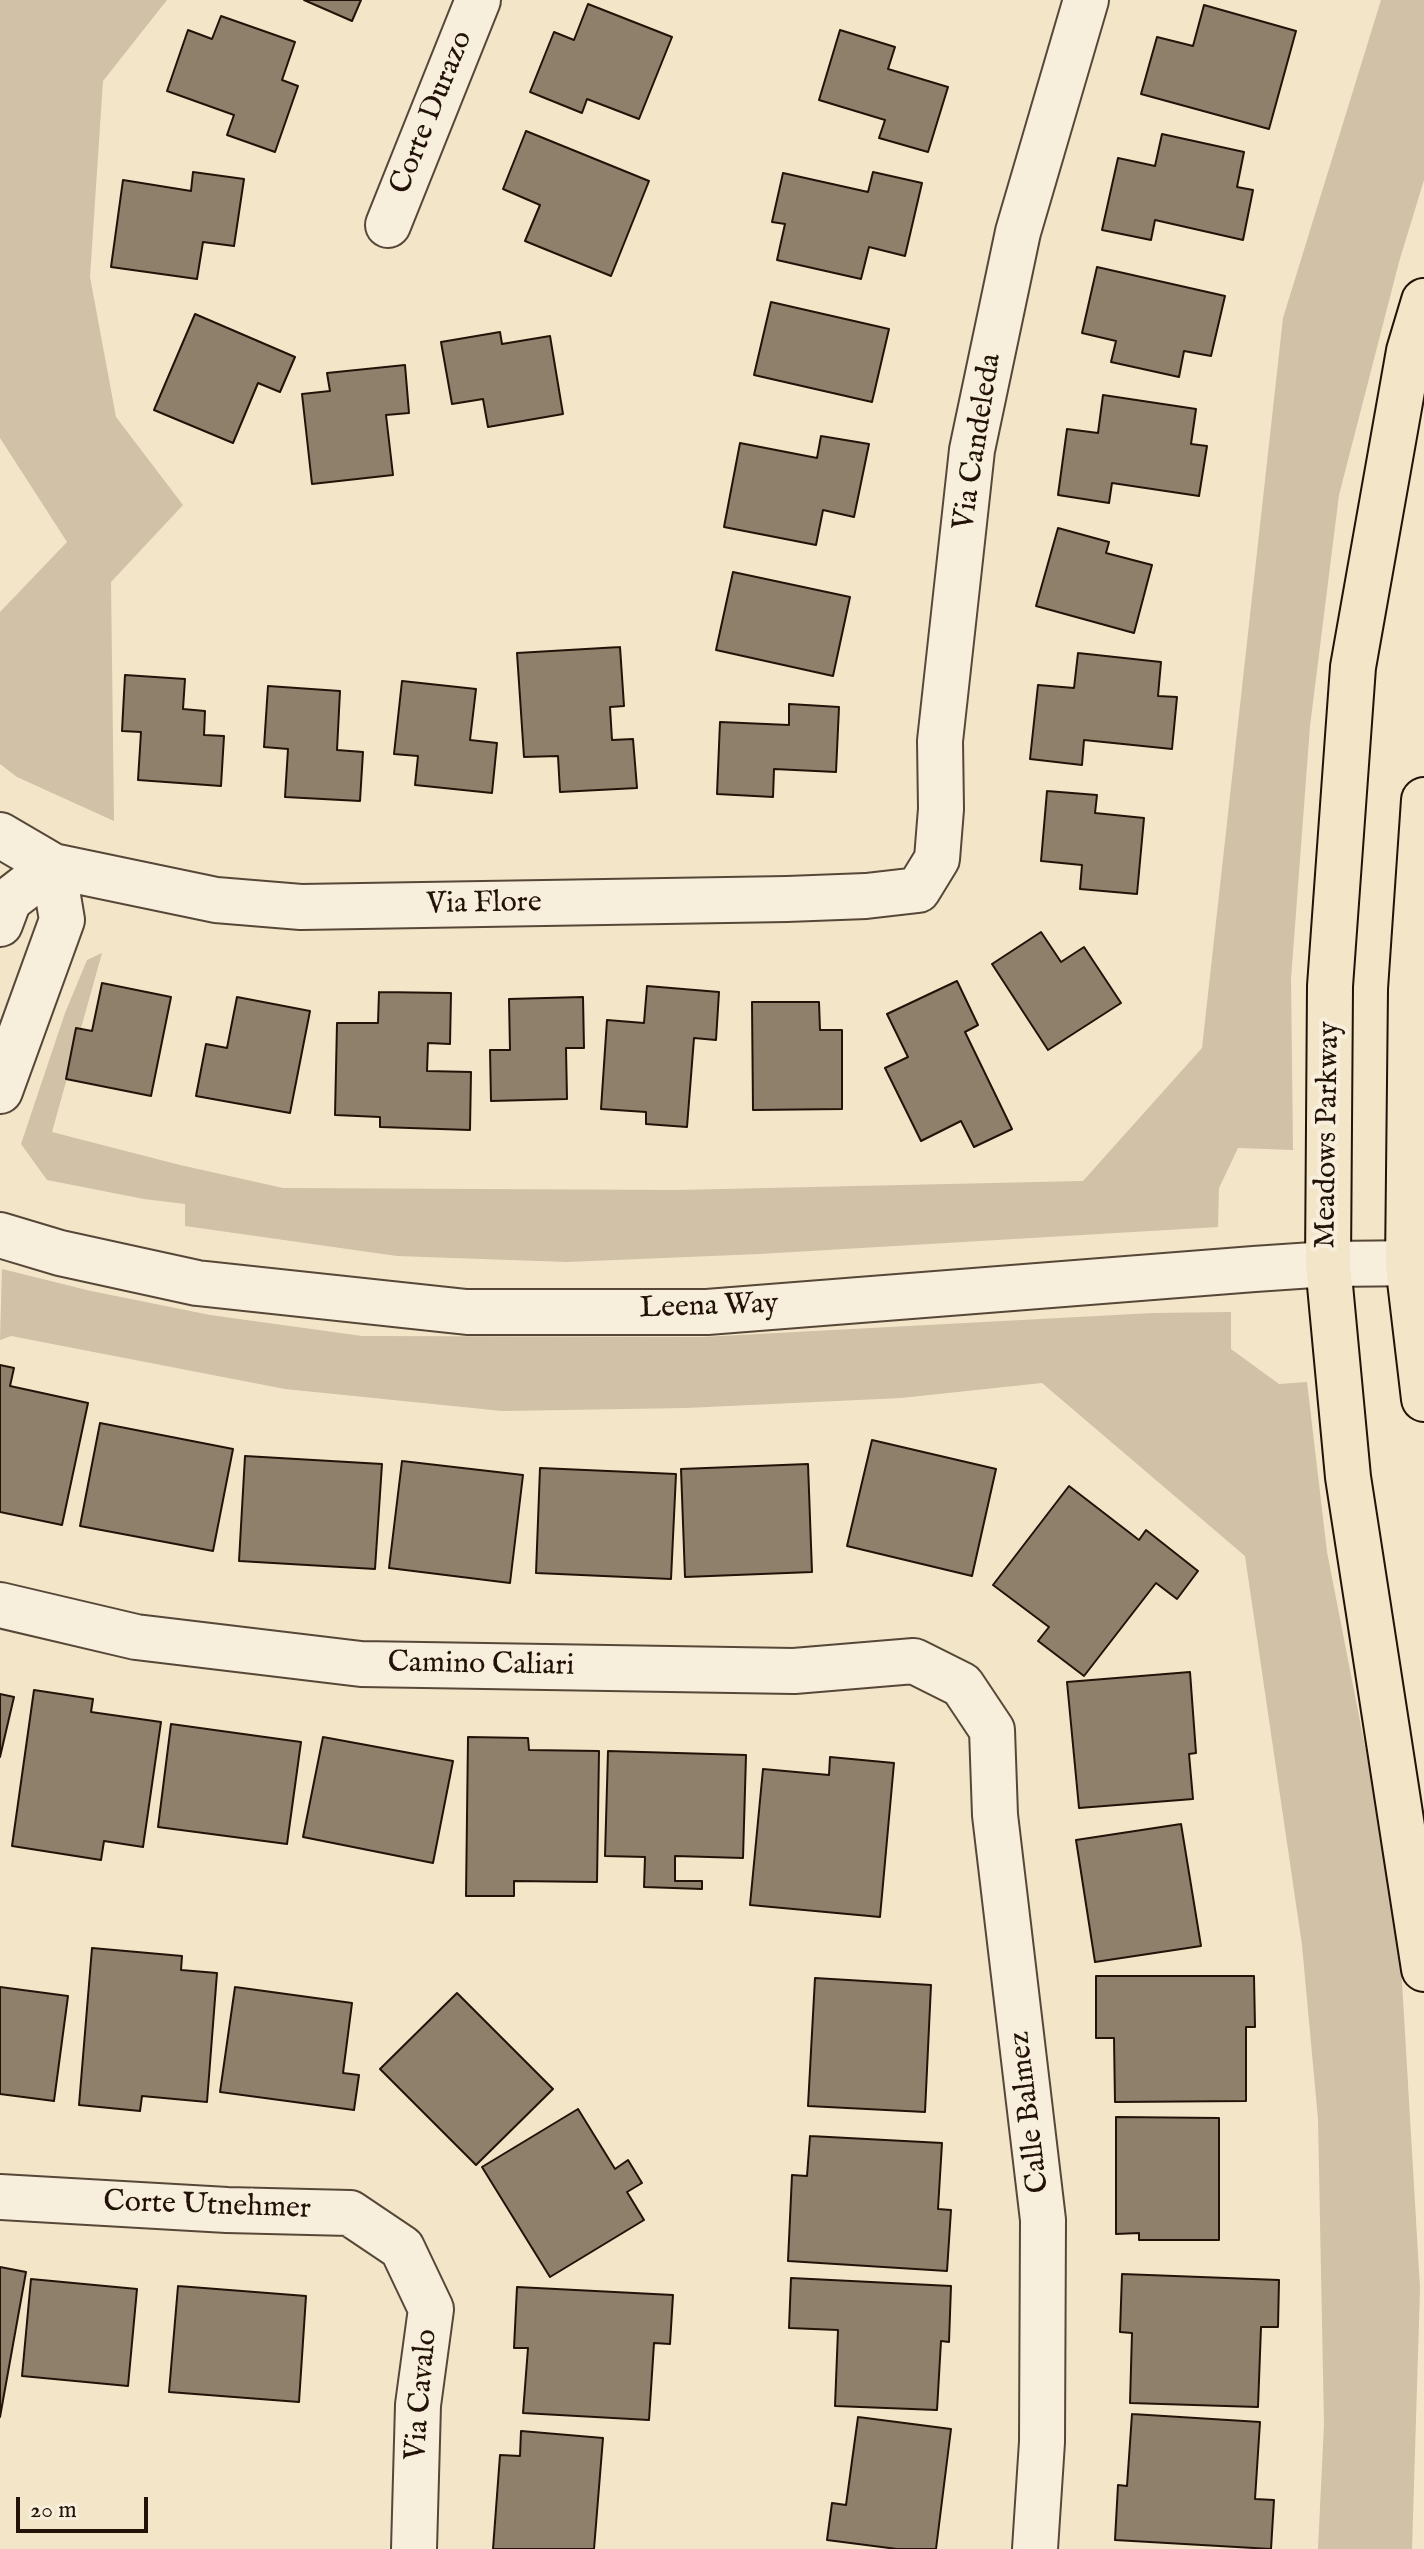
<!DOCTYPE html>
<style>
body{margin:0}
#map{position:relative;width:1424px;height:2549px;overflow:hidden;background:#f3e5c8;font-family:"IM FELL English",serif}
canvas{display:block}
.scale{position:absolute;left:16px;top:2497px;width:132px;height:36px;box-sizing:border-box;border:4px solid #231208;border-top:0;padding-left:10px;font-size:24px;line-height:28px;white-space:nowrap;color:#231208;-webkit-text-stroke:6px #f7eedb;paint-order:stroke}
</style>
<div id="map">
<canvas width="1424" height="2549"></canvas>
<div class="scale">20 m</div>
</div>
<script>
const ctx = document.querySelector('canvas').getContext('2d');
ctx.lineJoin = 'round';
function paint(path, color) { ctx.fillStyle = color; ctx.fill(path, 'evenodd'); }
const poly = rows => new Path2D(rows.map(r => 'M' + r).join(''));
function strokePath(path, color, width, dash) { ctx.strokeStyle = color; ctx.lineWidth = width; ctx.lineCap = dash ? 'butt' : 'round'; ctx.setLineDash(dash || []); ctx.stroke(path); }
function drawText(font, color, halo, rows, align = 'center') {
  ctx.font = font + ' "IM FELL English",serif'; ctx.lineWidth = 8; ctx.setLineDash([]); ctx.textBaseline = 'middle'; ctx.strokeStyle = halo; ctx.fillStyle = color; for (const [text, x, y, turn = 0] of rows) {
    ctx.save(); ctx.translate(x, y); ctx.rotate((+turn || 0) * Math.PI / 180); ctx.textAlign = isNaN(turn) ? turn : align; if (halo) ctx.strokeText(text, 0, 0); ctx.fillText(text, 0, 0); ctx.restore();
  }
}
paint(poly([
 [0,0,167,0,103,81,90,277,116,417,183,505,111,582,114,821,17,777,0,764,0,612,67,542,0,438],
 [1381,0,1424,0,1424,180,1399,262,1339,495,1310,726,1291,979,1293,1150,1238,1148,1219,1188,1218,1227,759,1254,567,1262,397,1256,185,1226,185,1204,144,1199,47,1180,21,1144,65,1013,87,960,102,953,52,1132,180,1165,283,1188,677,1190,1083,1181,1202,1048,1283,318],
 [2,1269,91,1291,210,1315,362,1336,702,1337,1153,1313,1231,1312,1231,1349,1279,1384,1307,1382,1327,1552,1374,1793,1401,1965,1420,2288,1412,2549,1318,2549,1324,2424,1318,2119,1302,1945,1245,1556,1042,1383,901,1398,686,1408,502,1411,285,1389,11,1336,0,1340]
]), '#d0c1a7');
const building = poly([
 [304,0,361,0,352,21,304,0],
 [588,4,672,37,639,119,587,99,582,113,530,92,554,32,574,40,588,4],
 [1204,5,1296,31,1269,129,1141,94,1157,37,1193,46,1204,5],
 [221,16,295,42,282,80,298,86,275,152,227,135,234,115,167,91,188,30,212,39,221,16],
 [840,30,895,47,888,69,948,87,928,152,879,138,885,120,819,100,840,30],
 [526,131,649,181,611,276,525,241,540,205,503,189,526,131],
 [1162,134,1244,152,1237,187,1253,190,1243,240,1155,220,1151,240,1102,230,1118,158,1155,166,1162,134],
 [193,172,244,179,234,246,203,242,197,279,111,267,123,180,191,191,193,172],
 [873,172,922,183,905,256,869,247,861,279,777,260,785,224,772,222,783,173,868,192,873,172],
 [1097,267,1225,296,1211,356,1184,351,1179,377,1111,362,1116,341,1082,333,1097,267],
 [771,302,889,329,872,402,754,375,771,302],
 [195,314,295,357,280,392,258,383,233,443,154,410,195,314],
 [500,332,502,344,550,336,563,414,488,427,483,399,452,404,441,342,500,332],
 [405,365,409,413,386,415,393,475,312,484,302,394,330,391,327,373,405,365],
 [1103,395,1196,409,1191,444,1207,446,1199,496,1112,483,1109,503,1058,495,1067,429,1098,433,1103,395],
 [821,436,869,444,854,517,823,510,816,545,724,527,740,443,817,458,821,436],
 [1058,528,1109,542,1106,553,1152,565,1134,633,1036,606,1058,528],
 [733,572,850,597,833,676,716,650,733,572],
 [620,647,624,706,610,707,612,740,633,739,637,788,560,792,558,756,524,757,517,653,620,647],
 [1078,653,1161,662,1158,696,1177,697,1172,749,1084,740,1082,765,1030,759,1038,685,1074,688,1078,653],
 [125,675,185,679,183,709,205,711,204,735,224,736,221,786,138,780,141,732,122,731,125,675],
 [402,681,476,689,470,740,497,743,492,793,415,785,418,756,394,754,402,681],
 [268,686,340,691,337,750,363,752,360,801,285,797,288,749,264,747,268,686],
 [789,704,839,707,836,772,774,769,773,797,717,794,720,722,789,725,789,704],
 [1047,791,1097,795,1095,813,1144,818,1137,894,1080,889,1082,865,1041,861,1047,791],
 [1041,932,1061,962,1084,947,1121,1003,1048,1050,992,964,1041,932],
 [957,981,978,1025,965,1032,1012,1129,974,1147,961,1121,921,1141,885,1068,908,1057,887,1014,957,981],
 [102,983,171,997,151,1096,66,1079,76,1028,92,1031,102,983],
 [647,986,719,992,716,1040,694,1038,687,1127,646,1124,646,1112,601,1109,607,1020,644,1023,647,986],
 [379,992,451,993,450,1044,428,1043,427,1071,471,1072,470,1130,380,1127,380,1117,335,1115,337,1023,378,1023,379,992],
 [237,997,310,1011,290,1113,196,1096,206,1044,227,1048,237,997],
 [583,997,584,1048,566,1048,567,1099,491,1101,490,1050,510,1050,509,999,583,997],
 [752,1002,819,1002,820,1030,842,1030,842,1109,753,1110,752,1002],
 [0,1365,14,1368,10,1386,88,1403,62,1525,0,1512,0,1365],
 [100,1423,233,1449,213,1551,80,1526,100,1423],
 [872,1440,996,1469,972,1576,847,1546,872,1440],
 [245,1456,382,1464,375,1569,239,1561,245,1456],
 [402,1461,523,1475,510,1583,389,1568,402,1461],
 [808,1464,812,1572,685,1577,681,1469,808,1464],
 [540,1468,676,1474,671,1579,536,1573,540,1468],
 [1069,1486,1139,1540,1146,1530,1198,1571,1177,1599,1156,1583,1084,1676,1038,1641,1049,1627,993,1585,1069,1486],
 [1190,1672,1196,1753,1189,1754,1193,1799,1079,1808,1067,1682,1190,1672],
 [34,1690,93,1699,91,1712,161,1722,143,1847,104,1841,101,1860,12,1846,34,1690],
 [0,1694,14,1697,0,1757,0,1694],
 [171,1724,301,1742,287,1844,158,1827,171,1724],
 [323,1737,453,1761,433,1863,303,1837,323,1737],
 [468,1737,528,1738,529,1750,599,1751,597,1882,514,1881,514,1896,466,1896,468,1737],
 [608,1751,746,1755,743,1858,675,1856,675,1881,702,1881,702,1889,644,1887,645,1857,605,1856,608,1751],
 [830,1757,894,1763,880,1917,750,1905,763,1769,829,1775,830,1757],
 [1181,1824,1201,1946,1095,1962,1076,1840,1181,1824],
 [92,1948,182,1956,181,1970,217,1973,207,2102,142,2096,140,2111,79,2105,92,1948],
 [1096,1976,1254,1976,1255,2027,1246,2027,1246,2101,1115,2102,1114,2038,1096,2038,1096,1976],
 [815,1978,931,1985,925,2112,808,2106,815,1978],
 [0,1987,68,1996,54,2101,0,2094,0,1987],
 [235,1987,352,2003,343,2073,359,2075,354,2110,220,2092,235,1987],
 [457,1993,553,2089,476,2165,380,2069,457,1993],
 [578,2109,615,2169,628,2160,642,2183,627,2192,644,2220,550,2277,482,2167,578,2109],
 [1116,2117,1219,2118,1219,2240,1139,2240,1139,2233,1116,2234,1116,2117],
 [810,2136,942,2143,938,2209,951,2210,947,2271,788,2261,792,2175,807,2176,810,2136],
 [0,2267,26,2272,0,2417,0,2267],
 [1122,2274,1279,2280,1278,2327,1261,2327,1258,2407,1130,2403,1132,2333,1120,2332,1122,2274],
 [791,2278,951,2286,949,2342,941,2341,937,2410,835,2406,838,2330,789,2328,791,2278],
 [31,2279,137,2289,128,2386,22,2376,31,2279],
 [178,2286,306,2296,299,2402,169,2392,178,2286],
 [517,2287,673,2295,670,2344,654,2343,649,2420,523,2413,528,2348,514,2348,517,2287],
 [1132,2414,1260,2422,1255,2499,1274,2500,1271,2549,1115,2540,1118,2485,1127,2486,1132,2414],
 [858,2417,951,2429,936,2549,897,2549,827,2540,832,2503,846,2505,858,2417],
 [521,2431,603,2438,594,2549,493,2549,500,2455,520,2456,521,2431]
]);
paint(building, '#8f806c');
strokePath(building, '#231208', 2);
const minor = poly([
 [388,225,478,0],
 [0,835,53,866,216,900,301,907,787,899,866,896,918,890,937,859,941,809,940,741,972,450,1018,232,1086,0],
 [0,924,9,900,53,866],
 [0,1091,62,920,53,866],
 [0,1235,60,1253,197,1283,467,1312,707,1312,1254,1269,1328,1264,1424,1263],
 [0,1605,136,1637,361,1664,794,1671,914,1661,962,1685,992,1730,995,1815,1043,2220,1042,2442,1035,2549],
 [0,2197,227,2210,350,2213,402,2248,431,2309,418,2405,414,2549]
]);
const major = poly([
 [1424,301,1409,351,1353,667,1330,986,1328,1264,1348,1477,1424,1969],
 [1424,800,1411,990,1408,1264,1424,1399]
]);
strokePath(minor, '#574738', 48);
strokePath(major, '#231208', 48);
strokePath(minor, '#f7eedb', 44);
strokePath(major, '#f3e5c8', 44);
drawText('30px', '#231208', '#f7eedb', [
 ["Corte Durazo",433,113,-68],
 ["Via Candeleda",979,442,-81],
 ["Via Flore",484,905,-1],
 ["Meadows Parkway",1329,1135,-89],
 ["Leena Way",709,1308,-2],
 ["Camino Caliari",481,1666,1],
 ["Calle Balmez",1031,2112,-97],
 ["Corte Utnehmer",207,2207,2],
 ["Via Cavalo",423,2395,-85]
]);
</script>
